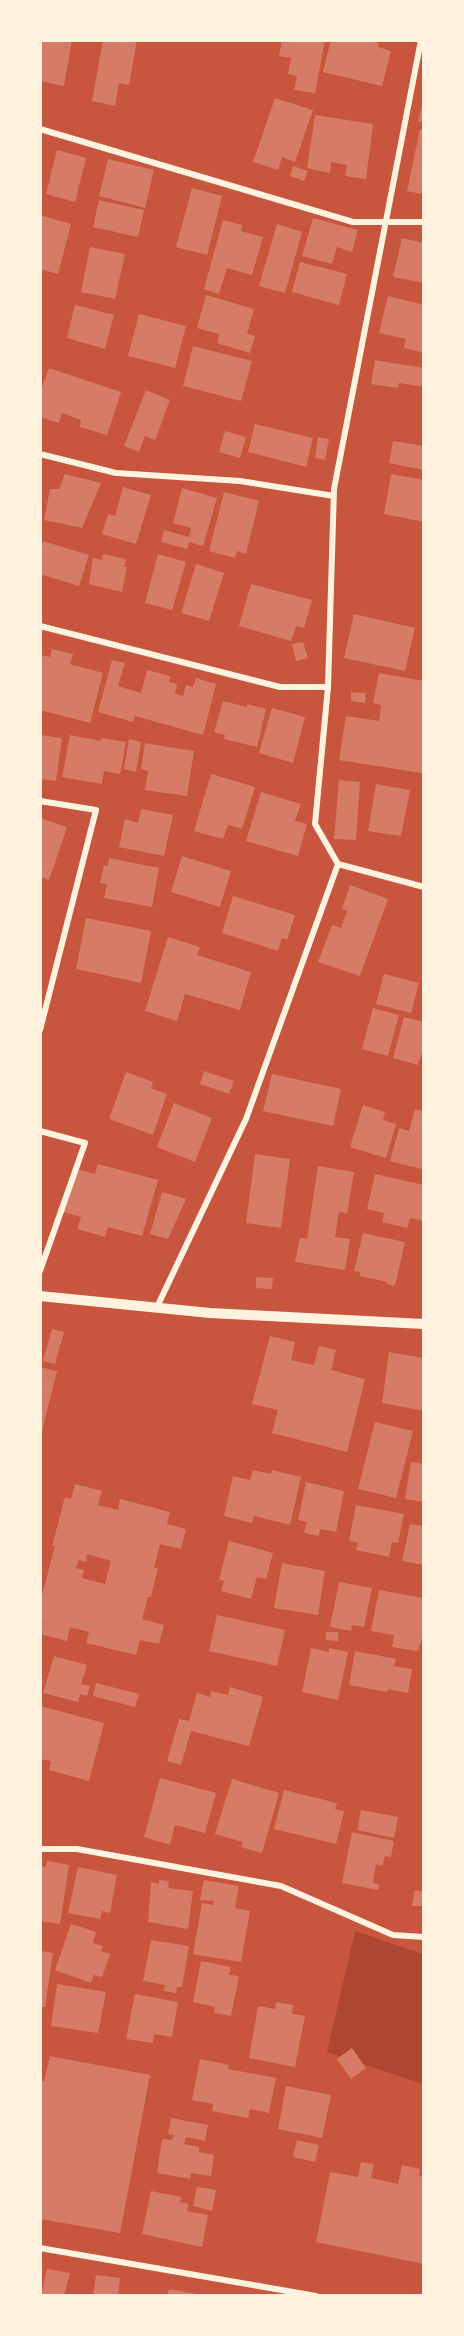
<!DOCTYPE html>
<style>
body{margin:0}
#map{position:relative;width:464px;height:2336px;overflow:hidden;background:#c8553d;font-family:Manrope,sans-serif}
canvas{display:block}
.frame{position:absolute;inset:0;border:42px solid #fff3e0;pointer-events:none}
</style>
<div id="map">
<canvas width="464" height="2336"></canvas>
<div class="frame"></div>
</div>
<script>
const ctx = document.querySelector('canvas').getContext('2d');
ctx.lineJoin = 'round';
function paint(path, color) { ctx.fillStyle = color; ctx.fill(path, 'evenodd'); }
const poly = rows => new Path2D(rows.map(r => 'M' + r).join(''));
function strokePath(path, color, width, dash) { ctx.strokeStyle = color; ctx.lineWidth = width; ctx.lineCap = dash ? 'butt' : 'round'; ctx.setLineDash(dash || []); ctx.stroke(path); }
paint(poly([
 [355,1931,423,1954,423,2084,327,2052]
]), '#ae4732');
paint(poly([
 [40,40,72,40,64,86,40,81],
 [103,40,137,40,129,85,119,83,115,106,92,101],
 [282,40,325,40,315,93,294,90,297,76,288,74,291,58,279,56],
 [331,40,371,40,379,43,378,47,391,51,382,86,323,72],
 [275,98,313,110,295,162,282,157,278,170,253,162],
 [422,106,424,106,424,122,418,121],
 [315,115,373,124,366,179,345,176,347,165,331,162,330,173,307,168],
 [420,129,424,130,422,194,407,191],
 [57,150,86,158,75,202,46,194],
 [108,159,154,170,145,208,99,196],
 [293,166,308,171,304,181,290,176],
 [192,188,222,196,207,255,176,247],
 [99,200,144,210,138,237,93,227],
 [40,215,71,224,58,274,40,269],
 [313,218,358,230,352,252,337,247,332,264,302,256],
 [223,220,242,225,241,231,263,237,252,275,227,268,219,294,204,289],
 [277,224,302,232,285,293,259,286],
 [402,238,424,243,424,283,393,277],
 [90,247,125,254,115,299,81,292],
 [300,262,347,274,339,305,292,292],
 [206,295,254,309,247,334,255,336,250,353,217,343,219,334,197,328],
 [388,296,424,305,424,353,404,348,406,339,379,333],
 [75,305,114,315,105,349,67,338],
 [139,314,186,326,175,368,128,356],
 [193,346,252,361,241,401,183,386],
 [375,360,424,368,424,387,399,383,398,388,371,384],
 [49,368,121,392,107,435,80,427,81,420,62,413,59,423,40,417,40,393],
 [146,390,170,400,155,440,145,436,139,452,124,446],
 [255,424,313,438,306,467,248,452],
 [225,431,246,437,240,458,219,452],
 [318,437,329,439,325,460,315,458],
 [393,441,424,446,424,470,389,463],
 [65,474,101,483,82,528,44,520,50,489,59,489],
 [391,474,424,480,424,522,384,514],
 [123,487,151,495,136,544,102,534,108,514,115,516],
 [182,488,217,498,203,546,189,542,187,549,161,542,164,530,189,537,191,528,173,523],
 [224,492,259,501,246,554,237,551,235,558,209,551],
 [43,541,89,555,79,586,40,574,40,549],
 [103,554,126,559,124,567,127,567,122,592,89,584,93,558,102,560],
 [158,554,186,562,172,610,145,603],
 [196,564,224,573,209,621,181,613],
 [251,584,312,600,304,628,296,626,291,641,239,626],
 [354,614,415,628,405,671,344,658],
 [303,642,308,658,296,661,292,644],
 [52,649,73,654,70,664,103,673,90,723,40,710,40,655,50,657],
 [112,660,125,663,118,686,141,693,147,670,170,676,169,682,177,684,175,694,183,696,186,685,193,687,196,678,216,684,203,735,135,716,133,722,98,712],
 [379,673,424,681,422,773,339,760,346,716,379,721,381,705,373,703],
 [351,692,366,693,365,703,351,701],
 [223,701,247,707,247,704,266,709,257,747,224,739,225,735,214,732],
 [272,708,305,717,293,763,259,753],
 [40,735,62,738,56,781,40,779],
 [70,735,101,741,101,738,126,742,120,774,104,771,102,784,62,777],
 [129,739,141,742,136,772,124,769],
 [145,743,194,751,187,796,145,790,148,771,141,769],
 [211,774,255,787,242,829,228,825,223,839,194,831],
 [339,780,360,782,356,840,334,839],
 [376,784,410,790,401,836,368,831],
 [261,792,301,804,295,821,307,824,298,856,246,841],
 [141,809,173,815,164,856,119,847,125,819,138,823],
 [40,818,67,827,49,880,40,877],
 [182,856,231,871,220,907,171,892],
 [109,858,159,868,152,907,104,898,107,884,100,883,104,865,108,866],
 [350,885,388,899,360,976,318,962,332,925,341,928,347,911,342,909],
 [233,896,295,915,287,940,282,938,278,951,222,933],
 [86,918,151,931,141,983,76,969],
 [168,937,200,947,197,955,251,972,240,1010,185,994,177,1021,145,1011],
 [384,974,419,983,411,1013,376,1004],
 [373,1008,399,1015,388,1056,362,1049],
 [404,1017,424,1022,424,1045,418,1065,393,1058],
 [204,1071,234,1081,229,1094,200,1084],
 [126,1072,153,1082,151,1088,167,1094,153,1135,109,1119],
 [272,1074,341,1089,333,1126,263,1111],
 [174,1103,212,1118,195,1162,157,1147],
 [363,1105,385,1112,383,1120,396,1124,386,1158,350,1147],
 [415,1109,424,1111,422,1169,390,1161,399,1128,409,1131],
 [255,1154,290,1159,281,1228,246,1223],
 [98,1164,158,1180,142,1236,108,1227,105,1237,77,1229,81,1217,63,1212,75,1169,95,1174],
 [318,1166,354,1172,347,1213,339,1212,335,1237,350,1239,345,1270,295,1262,300,1238,307,1239],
 [375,1174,424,1185,424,1221,410,1218,407,1228,382,1222,384,1213,367,1209],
 [162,1192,186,1199,168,1239,150,1234],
 [363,1233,405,1242,395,1286,386,1284,387,1282,360,1276,360,1272,354,1271],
 [256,1277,273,1278,272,1289,256,1288],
 [52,1329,64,1332,55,1364,43,1361],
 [270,1336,295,1342,291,1360,314,1365,319,1346,336,1350,331,1370,365,1379,347,1452,272,1433,278,1410,252,1404],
 [389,1352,424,1358,424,1411,382,1403],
 [40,1367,57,1371,41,1435,40,1435],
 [375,1422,413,1431,396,1498,358,1489],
 [411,1462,424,1464,424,1502,405,1499],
 [253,1470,271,1474,272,1470,301,1477,290,1525,254,1516,252,1523,224,1516,233,1476,250,1480],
 [306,1482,344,1491,336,1532,320,1529,319,1536,304,1533,307,1522,298,1520],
 [75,1484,102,1491,98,1505,118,1510,120,1499,170,1512,167,1524,186,1529,181,1549,160,1544,154,1568,158,1568,151,1597,148,1597,142,1619,164,1625,159,1644,140,1640,136,1655,86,1643,89,1632,70,1627,67,1641,40,1634,43,1622,40,1622,40,1603,55,1546,52,1546,65,1497,71,1499],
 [87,1554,111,1561,105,1584,82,1578,84,1570,76,1568,79,1560,86,1562],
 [356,1505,404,1514,398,1543,392,1542,389,1557,356,1550,358,1543,349,1541],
 [410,1524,424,1526,424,1565,402,1561],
 [229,1541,273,1553,266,1579,257,1577,251,1599,221,1591,224,1581,219,1580],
 [282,1563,325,1571,318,1615,274,1608],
 [339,1582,372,1588,364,1627,352,1625,351,1631,330,1627],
 [379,1590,424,1598,424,1631,418,1651,392,1647,394,1635,371,1631],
 [217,1615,285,1630,277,1666,209,1651],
 [326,1632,338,1632,338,1641,326,1640],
 [311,1648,329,1652,329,1648,348,1652,338,1700,302,1692],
 [355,1651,396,1659,394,1666,412,1669,408,1693,388,1689,387,1692,349,1685],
 [54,1656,87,1665,81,1684,90,1686,87,1696,80,1694,78,1702,43,1693],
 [96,1683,139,1694,135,1707,93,1696],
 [230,1687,263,1697,249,1746,191,1731,181,1765,167,1761,179,1719,189,1721,197,1693,210,1697,211,1691,228,1695],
 [40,1706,104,1723,89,1781,49,1770,51,1761,40,1759],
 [160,1778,216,1793,205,1833,175,1825,170,1845,144,1837],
 [232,1779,279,1793,262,1853,241,1847,243,1842,215,1834],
 [284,1790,337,1803,335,1809,344,1811,336,1844,274,1829],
 [361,1810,398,1817,394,1838,357,1830],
 [352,1832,394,1841,391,1857,385,1856,382,1866,376,1864,373,1883,379,1884,378,1890,342,1883],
 [47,1861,69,1865,60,1924,40,1921,40,1866,46,1867],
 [78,1867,117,1875,110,1913,102,1911,100,1919,68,1913],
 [159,1880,169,1881,168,1888,193,1891,188,1929,148,1922,151,1882,159,1884],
 [204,1880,239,1886,235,1908,250,1911,241,1962,193,1954,202,1903,213,1905,214,1901,200,1900],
 [415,1890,424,1892,424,1906,412,1906],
 [71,1924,96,1932,93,1943,103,1946,101,1951,110,1954,102,1977,94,1975,91,1983,55,1970],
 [151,1940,189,1946,182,1987,177,1987,176,1993,164,1991,165,1985,143,1981],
 [41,1951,53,1953,45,2007,40,2007],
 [201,1961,231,1967,229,1975,239,1976,231,2016,214,2013,215,2007,193,2002],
 [57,1984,106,1992,98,2033,51,2026],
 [135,1994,178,2002,172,2037,154,2034,153,2043,126,2039],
 [276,2002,293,2005,292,2014,305,2016,295,2067,249,2058,258,2006,275,2009],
 [352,2048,366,2068,351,2079,337,2059],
 [50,2056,150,2075,120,2233,40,2219,40,2081,44,2081],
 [200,2059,229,2065,228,2069,276,2078,269,2113,250,2109,248,2118,212,2111,213,2104,192,2100],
 [286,2086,331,2095,322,2138,278,2129],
 [171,2118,208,2125,205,2141,186,2137,184,2144,199,2147,199,2152,214,2155,211,2176,191,2173,190,2179,157,2173,162,2139,172,2140,174,2135,168,2134],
 [297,2140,319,2145,315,2162,293,2157],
 [361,2162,374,2164,371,2178,398,2184,402,2165,420,2169,419,2176,424,2177,424,2264,316,2242,330,2172,358,2177],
 [197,2187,216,2190,212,2211,193,2206],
 [151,2191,181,2197,180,2202,189,2204,187,2211,208,2215,202,2247,142,2234],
 [47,2269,70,2273,64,2296,41,2296],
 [96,2275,120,2278,118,2296,93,2296],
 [169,2289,197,2294,197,2296,167,2296]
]), '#d67c66');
strokePath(poly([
 [40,129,353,222,424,222],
 [40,454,116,473,240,481,334,496],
 [40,626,280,687,328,687],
 [40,801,96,810,40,1030],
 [338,864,424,887],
 [40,1131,85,1143,40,1271],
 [157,1307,246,1119,338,864,315,824,328,687,334,489,421,40],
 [40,1849,77,1849,281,1886,393,1935,424,1937],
 [40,2248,316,2296]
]), '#fff3e0', 6);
strokePath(poly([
 [40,1296,210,1313,424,1324]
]), '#fff3e0', 10);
</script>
